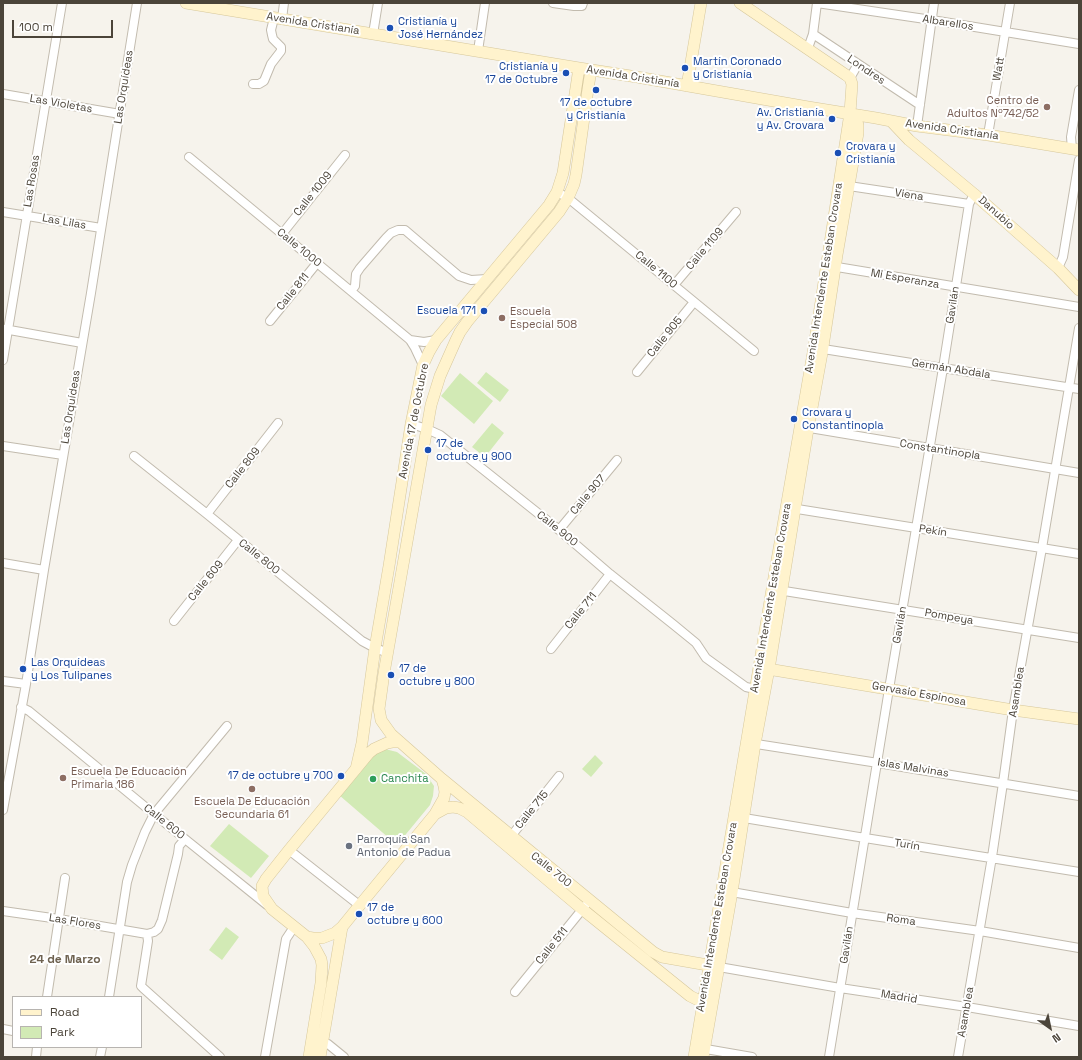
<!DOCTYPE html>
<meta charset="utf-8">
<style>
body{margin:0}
#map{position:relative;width:1082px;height:1060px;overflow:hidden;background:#f6f3ec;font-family:"Space Grotesk",sans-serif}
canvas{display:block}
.frame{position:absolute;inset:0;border:4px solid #4b4439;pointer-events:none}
.legend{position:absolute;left:12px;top:996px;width:130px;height:52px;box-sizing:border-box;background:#fff;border:1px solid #b7b4b0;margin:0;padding:5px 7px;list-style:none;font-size:12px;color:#4b4439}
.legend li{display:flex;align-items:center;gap:8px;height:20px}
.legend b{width:20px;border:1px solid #b7b4b0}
.north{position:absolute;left:1030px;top:1008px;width:40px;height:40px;-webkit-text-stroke:3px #fff;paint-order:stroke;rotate:147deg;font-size:11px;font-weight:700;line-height:16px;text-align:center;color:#4b4439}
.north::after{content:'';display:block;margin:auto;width:14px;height:18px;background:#4b4439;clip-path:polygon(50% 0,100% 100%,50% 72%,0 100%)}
.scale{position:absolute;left:12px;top:20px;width:101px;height:18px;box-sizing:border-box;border:2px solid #4b4439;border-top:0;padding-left:5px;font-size:12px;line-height:14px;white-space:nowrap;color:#4b4439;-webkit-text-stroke:3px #fff;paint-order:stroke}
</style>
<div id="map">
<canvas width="1082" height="1060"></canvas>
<div class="frame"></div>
<ul class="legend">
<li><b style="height:5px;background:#fff3cd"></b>Road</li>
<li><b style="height:11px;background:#d2eab5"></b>Park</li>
</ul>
<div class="north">N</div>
<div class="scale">100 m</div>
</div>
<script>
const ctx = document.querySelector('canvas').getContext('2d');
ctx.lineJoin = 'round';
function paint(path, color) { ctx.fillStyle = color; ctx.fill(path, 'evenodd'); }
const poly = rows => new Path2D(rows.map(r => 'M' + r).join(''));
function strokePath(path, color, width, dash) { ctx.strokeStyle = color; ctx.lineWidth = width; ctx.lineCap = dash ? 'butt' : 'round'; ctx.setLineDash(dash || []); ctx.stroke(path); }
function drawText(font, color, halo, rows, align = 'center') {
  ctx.font = font + ' "Space Grotesk",sans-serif'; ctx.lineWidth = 4; ctx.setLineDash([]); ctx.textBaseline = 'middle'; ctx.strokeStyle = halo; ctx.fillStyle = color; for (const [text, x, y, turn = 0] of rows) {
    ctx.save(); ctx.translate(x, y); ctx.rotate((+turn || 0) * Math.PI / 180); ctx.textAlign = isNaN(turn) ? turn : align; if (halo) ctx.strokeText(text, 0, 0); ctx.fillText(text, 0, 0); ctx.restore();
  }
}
paint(poly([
 [486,372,509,390,500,402,477,383],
 [460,373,493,401,474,424,441,396],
 [492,423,504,433,485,457,472,447],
 [385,749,397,752,426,774,434,786,433,796,430,805,397,845,339,795,377,751],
 [595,755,603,763,591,777,582,769],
 [229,824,269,856,251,878,210,846],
 [226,927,239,937,222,960,209,950]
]), '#d2eab5');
const street = poly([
 [553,3,574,6,582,6,583,3],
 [817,3,932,20,1079,44],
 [282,19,284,3],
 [373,34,378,3],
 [813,34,920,105],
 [808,48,813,34,817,3],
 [478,51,485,3],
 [850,78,858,64],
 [253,84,259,84,264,81,271,64,281,51,281,47,273,39,272,35,271,30,274,18],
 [3,94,120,114],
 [917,126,934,3],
 [988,135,1010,3],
 [1072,149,1071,137,1079,90],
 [189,157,410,340,415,348,423,365],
 [849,186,969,204],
 [557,192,568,198,754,351],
 [3,212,101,228],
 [282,234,345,155],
 [831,266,1079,307],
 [1058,268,1063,257,1079,160],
 [674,285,736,212],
 [351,291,355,286,356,274,360,268,386,238,391,233,398,230,405,230,459,276,471,280,487,279],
 [270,321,317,263],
 [4,329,82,343],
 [410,340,424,342,436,340],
 [817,348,943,368,1079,389],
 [3,360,62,3],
 [637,372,694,302],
 [411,424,427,429,440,435,559,530,610,574,674,625,696,643,706,658,746,687,755,689],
 [804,427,1079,473],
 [3,446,63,455],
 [134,456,207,514,362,641,375,648,388,653],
 [791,508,1079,554],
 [207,514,278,423],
 [559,530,617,460],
 [3,563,44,570],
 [778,590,1079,638],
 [174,621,238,540],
 [551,649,610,574],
 [3,681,26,684],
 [21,707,29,711,154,814,267,905],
 [750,743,878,763,1079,796],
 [3,810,26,684,44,570,91,293,137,3],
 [738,817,865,838,1079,872],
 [508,840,559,776],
 [289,850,359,905],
 [726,891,852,913,980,931,1079,948],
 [3,911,59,919,147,934,154,932,158,929,162,920,178,854,179,846,185,839],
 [147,934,148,941,141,986,143,988,220,1057],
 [719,967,840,988,967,1007,1079,1026],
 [515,992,585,906],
 [47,997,65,878],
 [109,997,127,882,132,865,145,832,154,814,227,726],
 [3,1029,13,1031],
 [319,1041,328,1044,344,1057],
 [700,1048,752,1057],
 [36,1057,37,1047],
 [100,1057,102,1047],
 [265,1057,286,939,294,927],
 [829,1057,889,689,943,368,969,204,974,194],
 [958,1057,992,857,1003,783,1013,710,1042,548,1079,328]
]);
const secondary = poly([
 [186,3,579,68,637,77,808,107,876,118,917,126,988,135,1079,150],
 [591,70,588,89,576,175,574,184,568,198,559,212,467,322,460,332,456,340,440,376,431,405,384,673,379,709,380,714,381,720,391,734,442,779,653,952,662,957,719,967],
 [687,86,701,3],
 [891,121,909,140,974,194,1058,268,1079,290],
 [762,668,1013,710,1079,719],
 [356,769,362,743,375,648,389,566,411,424,423,365,429,352,436,340,549,205,557,192,563,173,579,68],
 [435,814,446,808,453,807,459,808,467,812,582,909,690,996,702,1002,708,1003],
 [307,937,313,938,322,938,335,933,342,927,355,911,435,814,444,798,445,792,444,786,442,779],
 [309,1057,321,983,322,965,321,959,314,946,307,937,272,909,263,896,262,886,266,879,289,850,369,753,374,749,387,743,392,742,400,742],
 [320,1057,342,927],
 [694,1057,772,589,814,347,850,113,852,84,850,78,846,75,740,3],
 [703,1057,732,892,755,744,769,669,807,435,822,353,837,255,858,133,858,125,856,120,850,113]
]);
strokePath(street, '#c2bbae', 10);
strokePath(secondary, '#d6c79b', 12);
strokePath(street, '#fff', 8);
strokePath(secondary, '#fff3cd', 11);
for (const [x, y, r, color] of [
 [390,28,4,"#1a4fb4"],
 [685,68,4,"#1a4fb4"],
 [566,73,4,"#1a4fb4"],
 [596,90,4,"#1a4fb4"],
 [1047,107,4,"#8d6e63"],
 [832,119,4,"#1a4fb4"],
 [838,153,4,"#1a4fb4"],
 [484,311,4,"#1a4fb4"],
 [502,318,4,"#8d6e63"],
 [794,419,4,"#1a4fb4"],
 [428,450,4,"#1a4fb4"],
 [23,669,4,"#1a4fb4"],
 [391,675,4,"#1a4fb4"],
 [341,776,4,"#1a4fb4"],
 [63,778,4,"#8d6e63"],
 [373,779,4,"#2e9e5b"],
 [252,789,4,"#8d6e63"],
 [349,846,4,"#6b7280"],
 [359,914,4,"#1a4fb4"]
]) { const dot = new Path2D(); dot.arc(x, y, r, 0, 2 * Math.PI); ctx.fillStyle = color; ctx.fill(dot); strokePath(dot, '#fff', 1.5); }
drawText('11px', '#164399', '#fff', [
 ["Cristianía y",398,22],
 ["José Hernández",398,35],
 ["Martín Coronado",693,62],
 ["y Cristianía",693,75],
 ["Cristianía y",558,67,"right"],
 ["17 de Octubre",558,80,"right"],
 ["17 de octubre",596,103,"center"],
 ["y Cristianía",596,116,"center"],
 ["Av. Cristianía",824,113,"right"],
 ["y Av. Crovara",824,126,"right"],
 ["Crovara y",846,147],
 ["Cristianía",846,160],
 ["Escuela 171",476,311,"right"],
 ["Crovara y",802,413],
 ["Constantinopla",802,426],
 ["17 de",436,444],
 ["octubre y 900",436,457],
 ["Las Orquídeas",31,663],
 ["y Los Tulipanes",31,676],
 ["17 de",399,669],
 ["octubre y 800",399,682],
 ["17 de octubre y 700",333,776,"right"],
 ["17 de",367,908],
 ["octubre y 600",367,921]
], 'left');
drawText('11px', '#4b4439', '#fff', [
 ["Albarellos",948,23,9],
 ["Avenida Cristianía",313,24,9],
 ["Watt",999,69,-80],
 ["Londres",866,70,34],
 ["Avenida Cristianía",633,77,9],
 ["Las Orquídeas",124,87,-81],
 ["Las Violetas",61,104,10],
 ["Avenida Cristianía",952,130,8],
 ["Las Rosas",32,181,-81],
 ["Calle 1009",313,194,-51],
 ["Viena",909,195,9],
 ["Danubio",996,213,42],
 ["Las Lilas",64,222,10],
 ["Calle 1000",299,248,39],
 ["Calle 1109",705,249,-50],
 ["Calle 1100",656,270,40],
 ["Avenida Intendente Esteban Crovara",824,278,-81],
 ["Mi Esperanza",905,279,10],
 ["Calle 811",293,292,-51],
 ["Gavilán",953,305,-81],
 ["Calle 905",665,337,-51],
 ["Germán Abdala",951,369,9],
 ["Las Orquídeas",71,407,-81],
 ["Avenida 17 de Octubre",414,421,-79],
 ["Constantinopla",940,450,9],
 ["Calle 809",243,468,-52],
 ["Calle 907",588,495,-50],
 ["Calle 900",557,529,39],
 ["Pekín",933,531,9],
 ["Calle 800",259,557,39],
 ["Calle 609",206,581,-51],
 ["Avenida Intendente Esteban Crovara",771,598,-80],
 ["Calle 711",581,611,-51],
 ["Pompeya",949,617,10],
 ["Gavilán",900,625,-80],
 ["Asamblea",1017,692,-81],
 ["Gervasio Espinosa",919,694,10],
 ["Islas Malvinas",913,768,9],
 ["Calle 715",532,810,-51],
 ["Calle 600",164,822,39],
 ["Turín",907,845,9],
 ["Calle 700",551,870,39],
 ["Avenida Intendente Esteban Crovara",717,917,-80],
 ["Roma",901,920,8],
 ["Las Flores",75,922,9],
 ["Gavilán",847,945,-81],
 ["Calle 511",552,946,-51],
 ["Madrid",899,997,9],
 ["Asamblea",966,1012,-80]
]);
drawText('11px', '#785e54', '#fff', [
 ["Centro de",1039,101,"right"],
 ["Adultos Nº742/52",1039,114,"right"],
 ["Escuela",510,312],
 ["Especial 508",510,325],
 ["Escuela De Educación",71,772],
 ["Primaria 186",71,785],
 ["Escuela De Educación",252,802,"center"],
 ["Secundaria 61",252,815,"center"]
], 'left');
drawText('11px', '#27864d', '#fff', [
 ["Canchita",381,779]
], 'left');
drawText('11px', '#5b616d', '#fff', [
 ["Parroquía San",357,840],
 ["Antonio de Padua",357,853]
], 'left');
drawText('bold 12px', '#6e6250', '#fff', [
 ["24 de Marzo",65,960]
]);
</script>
